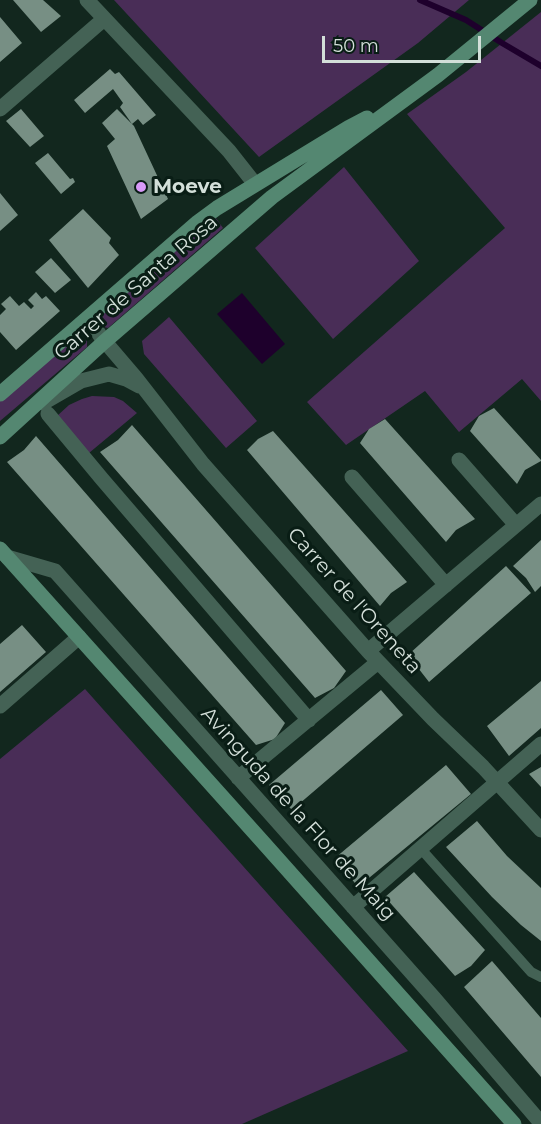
<!DOCTYPE html>
<style>
body{margin:0}
#map{position:relative;width:541px;height:1124px;overflow:hidden;background:#12271e;font-family:Montserrat,sans-serif}
canvas{display:block}
.scale{position:absolute;left:322px;top:36px;width:159px;height:27px;box-sizing:border-box;border:3px solid #d3dfd9;border-top:0;padding-left:8px;font-size:18px;line-height:21px;white-space:nowrap;color:#d3dfd9;-webkit-text-stroke:4px #091d15;paint-order:stroke}
</style>
<div id="map">
<canvas width="541" height="1124"></canvas>
<div class="scale">50 m</div>
</div>
<script>
const ctx = document.querySelector('canvas').getContext('2d');
ctx.lineJoin = 'round';
function paint(path, color) { ctx.fillStyle = color; ctx.fill(path, 'evenodd'); }
const poly = rows => new Path2D(rows.map(r => 'M' + r).join(''));
function strokePath(path, color, width, dash) { ctx.strokeStyle = color; ctx.lineWidth = width; ctx.lineCap = dash ? 'butt' : 'round'; ctx.setLineDash(dash || []); ctx.stroke(path); }
function drawText(font, color, halo, rows, align = 'center') {
  ctx.font = font + ' Montserrat,sans-serif'; ctx.lineWidth = 6; ctx.setLineDash([]); ctx.textBaseline = 'middle'; ctx.strokeStyle = halo; ctx.fillStyle = color; for (const [text, x, y, turn = 0] of rows) {
    ctx.save(); ctx.translate(x, y); ctx.rotate((+turn || 0) * Math.PI / 180); ctx.textAlign = isNaN(turn) ? turn : align; if (halo) ctx.strokeText(text, 0, 0); ctx.fillText(text, 0, 0); ctx.restore();
  }
}
paint(poly([
 [114,0,469,0,418,43,259,157],
 [541,12,541,401,522,379,459,432,425,391,346,445,307,402,505,228,407,114,466,72],
 [344,167,419,261,333,339,255,248],
 [213,214,223,228,108,328,100,326,101,318,109,304],
 [169,317,257,421,226,448,144,354,142,341],
 [81,338,87,341,87,347,0,421,0,398,66,342],
 [92,396,114,397,123,401,137,413,89,453,57,416,69,405,82,399],
 [85,689,408,1051,242,1124,0,1124,0,759]
]), '#492d57');
paint(poly([
 [242,293,285,344,262,364,217,314]
]), '#1e002c');
strokePath(poly([
 [420,0,466,20,502,43,541,66]
]), '#1e002c', 6);
paint(poly([
 [13,0,43,0,61,16,41,32],
 [0,17,22,43,0,62],
 [110,69,115,74,119,72,156,115,143,125,138,119,132,124,120,107,123,103,113,89,85,113,74,100],
 [21,109,44,136,30,147,6,121],
 [117,109,134,126,168,199,141,219,107,146,115,139,102,123],
 [48,153,70,179,73,178,75,182,61,194,35,163],
 [0,193,18,215,0,231],
 [83,209,111,238,109,243,119,255,88,288,49,240],
 [51,258,71,280,55,293,35,272],
 [36,292,42,299,46,296,60,311,16,350,0,332,0,315,6,309,1,304,10,296,19,306,24,302,31,309,34,306,28,300],
 [494,408,541,460,541,461,525,470,517,484,470,431,479,416],
 [385,419,475,519,456,530,446,542,360,443,369,429],
 [132,425,346,671,334,688,315,698,100,452,118,440],
 [273,431,407,582,391,593,380,606,247,450,258,439],
 [36,436,285,723,275,739,256,745,7,462,24,450],
 [541,540,541,586,535,592,526,578,513,566],
 [506,566,531,593,429,682,408,655],
 [22,625,46,652,0,692,0,644],
 [541,681,541,728,509,756,487,726],
 [381,690,403,715,292,810,269,785],
 [446,765,471,794,358,887,335,858],
 [541,767,541,787,529,774],
 [477,821,507,856,541,888,541,941,521,925,492,897,446,847],
 [414,872,485,950,471,966,455,976,385,897],
 [492,961,541,1018,541,1077,464,987]
]), '#778f84');
strokePath(poly([
 [421,849,531,972,541,977]
]), '#446255', 10);
strokePath(poly([
 [87,0,229,151,255,184],
 [0,109,104,19],
 [96,312,94,319,96,329,101,337,136,378,203,464,368,651,433,719,483,767,541,830],
 [43,403,81,381,109,374,126,379,139,386],
 [48,414,102,479,309,720],
 [459,460,516,525],
 [352,477,446,585],
 [7,557,55,571,434,998,541,1123],
 [368,651,541,504],
 [0,706,79,637],
 [238,778,378,662],
 [353,907,541,744]
]), '#446255', 15);
strokePath(poly([
 [0,394,198,222,217,208,348,128,367,118],
 [0,437,104,342,272,197,438,75,530,0],
 [0,549,261,840,514,1124]
]), '#548771', 15);
for (const [x, y, r, color] of [
 [141,187,6,"#d89af8"]
]) { const dot = new Path2D(); dot.arc(x, y, r, 0, 2 * Math.PI); ctx.fillStyle = color; ctx.fill(dot); strokePath(dot, '#091d15', 2); }
drawText('bold 20px', '#d3dfd9', '#091d15', [
 ["Moeve",153,187]
], 'left');
drawText('20px', '#d3dfd9', '#091d15', [
 ["Carrer de Santa Rosa",136,288,-41],
 ["Carrer de l'Oreneta",354,601,48],
 ["Avinguda de la Flor de Maig",298,814,48]
]);
</script>
